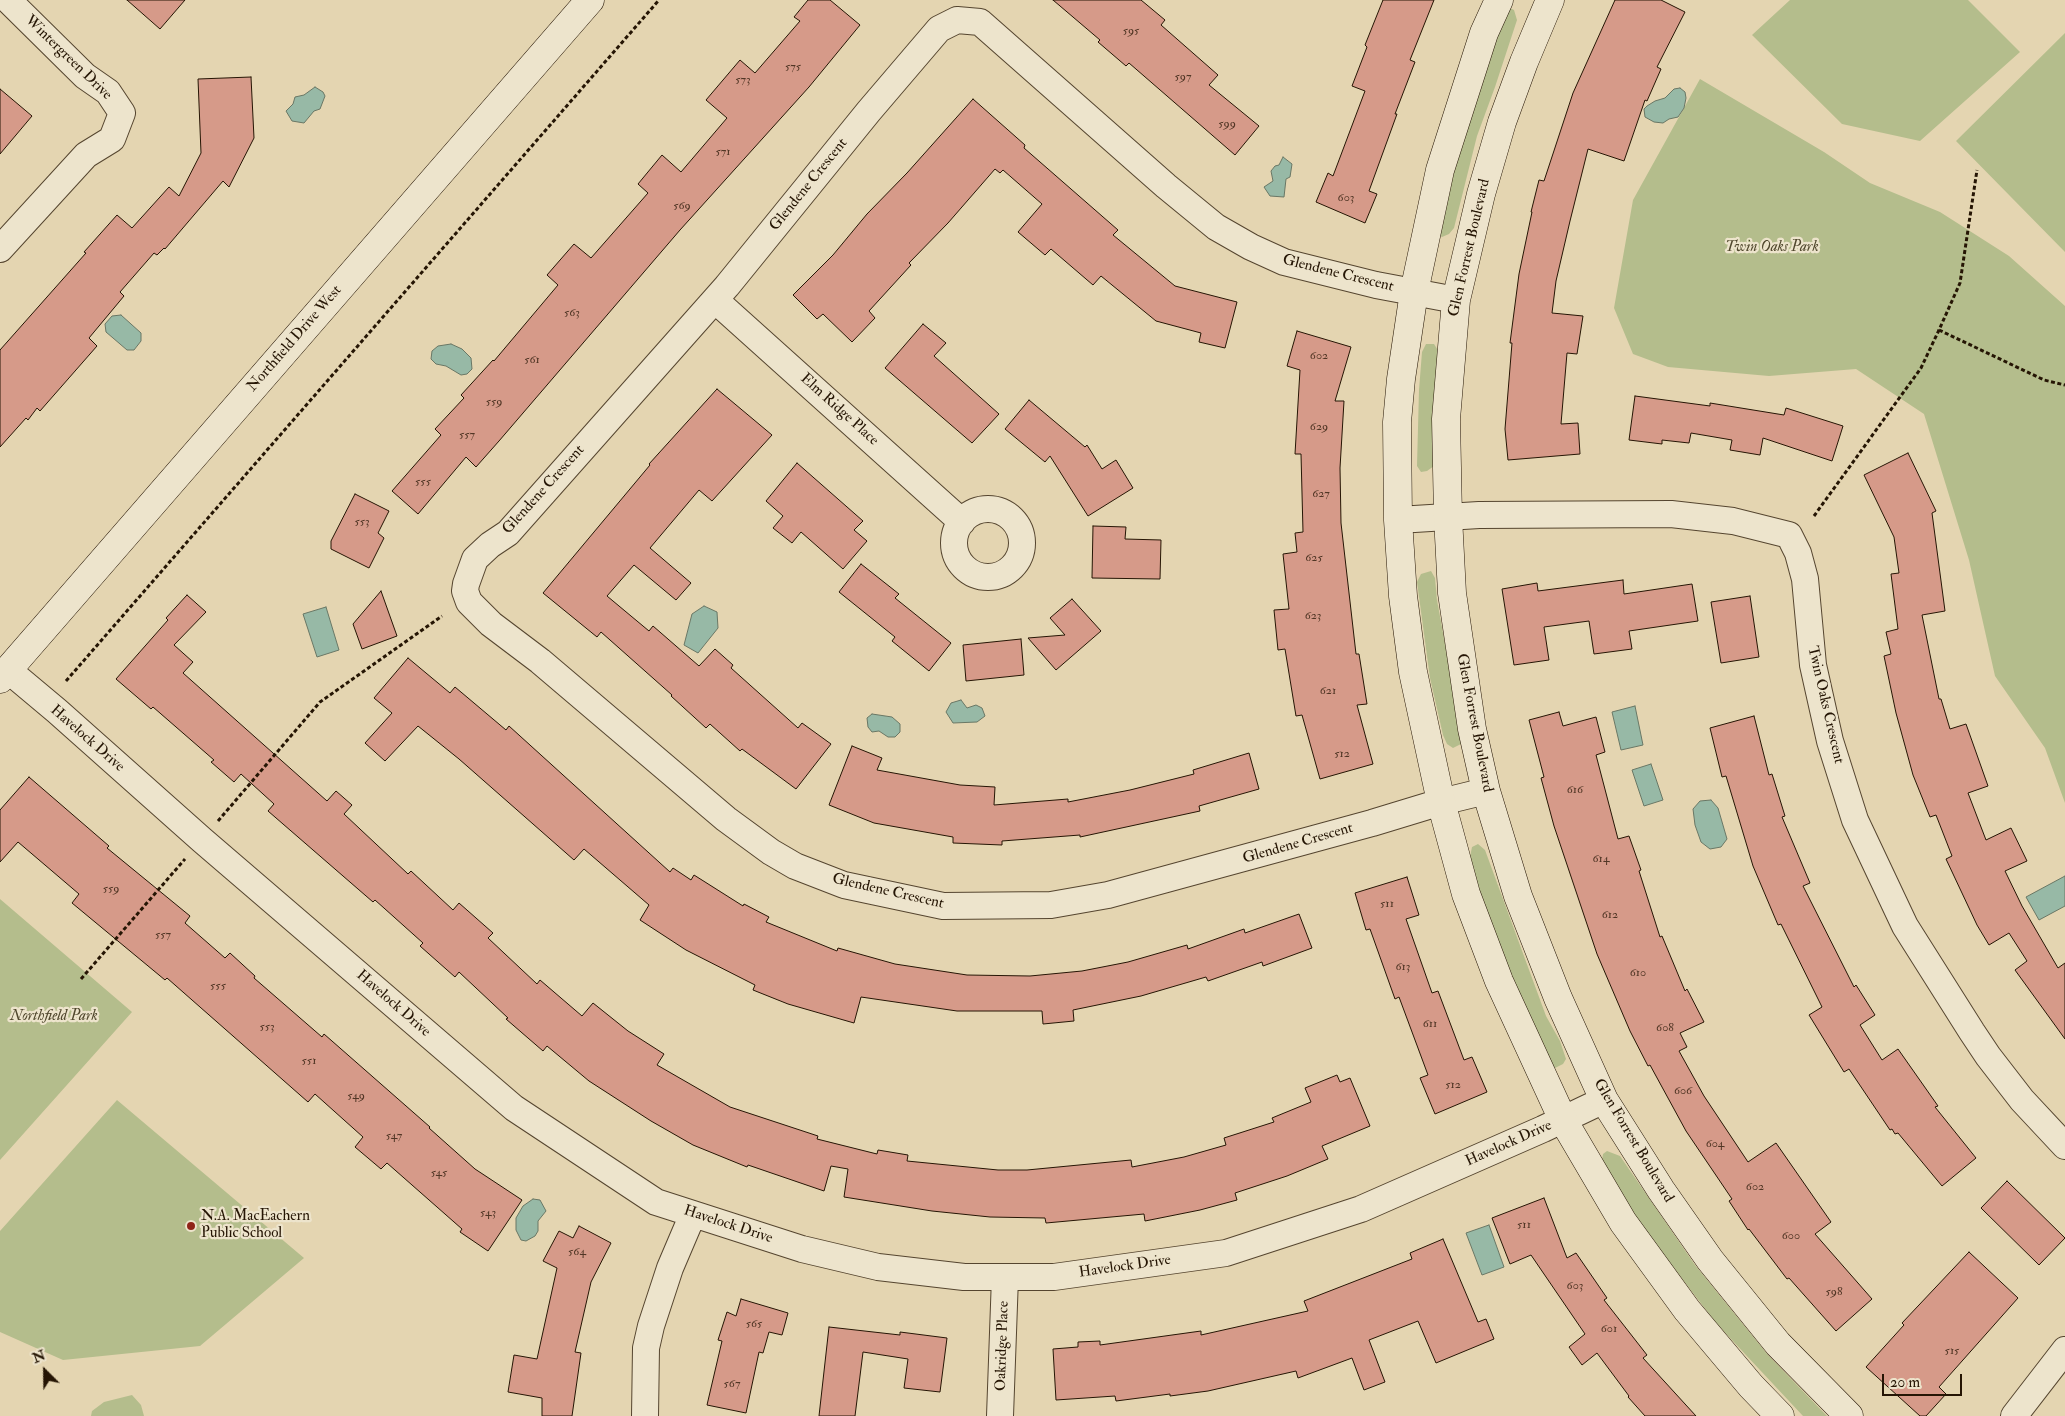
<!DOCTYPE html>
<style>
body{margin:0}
#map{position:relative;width:2065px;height:1416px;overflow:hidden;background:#e4d5b1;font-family:"IM FELL Double Pica",serif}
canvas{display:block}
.north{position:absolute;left:20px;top:1346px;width:50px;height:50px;-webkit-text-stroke:4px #ede4cc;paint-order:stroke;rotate:337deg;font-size:14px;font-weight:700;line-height:20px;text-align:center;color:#251504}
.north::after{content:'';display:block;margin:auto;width:18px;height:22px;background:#251504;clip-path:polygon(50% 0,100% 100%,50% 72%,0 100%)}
.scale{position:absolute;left:1882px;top:1374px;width:80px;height:22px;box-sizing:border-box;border:2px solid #251504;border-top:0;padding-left:6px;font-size:15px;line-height:18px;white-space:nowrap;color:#251504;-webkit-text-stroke:4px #ede4cc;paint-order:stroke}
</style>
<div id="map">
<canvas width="2065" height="1416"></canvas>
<div class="north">N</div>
<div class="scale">20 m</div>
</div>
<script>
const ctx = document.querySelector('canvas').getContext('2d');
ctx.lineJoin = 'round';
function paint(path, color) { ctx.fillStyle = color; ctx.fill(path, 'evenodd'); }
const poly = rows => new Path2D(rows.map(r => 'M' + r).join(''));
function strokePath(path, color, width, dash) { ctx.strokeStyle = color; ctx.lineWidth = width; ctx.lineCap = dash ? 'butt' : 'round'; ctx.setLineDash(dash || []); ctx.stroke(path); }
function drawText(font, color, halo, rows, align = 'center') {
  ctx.font = font + ' "IM FELL Double Pica",serif'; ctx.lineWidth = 4.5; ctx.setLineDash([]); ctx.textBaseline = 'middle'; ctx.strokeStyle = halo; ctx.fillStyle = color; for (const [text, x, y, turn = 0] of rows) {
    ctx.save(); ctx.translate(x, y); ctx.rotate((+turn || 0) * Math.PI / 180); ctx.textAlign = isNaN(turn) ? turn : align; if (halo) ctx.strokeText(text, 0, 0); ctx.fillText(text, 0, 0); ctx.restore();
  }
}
paint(poly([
 [1790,0,1968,0,2020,52,1920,141,1842,124,1752,35],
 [1508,7,1514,10,1517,20,1495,87,1477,136,1454,228,1449,234,1442,237,1435,232,1449,172],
 [2065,33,2065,252,1956,141],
 [1700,79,1824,152,1870,183,1940,212,2009,256,2065,306,2065,803,2045,748,1995,676,1969,560,1924,414,1856,369,1769,376,1668,367,1633,354,1614,308,1633,200],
 [1426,344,1434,344,1439,352,1434,466,1427,471,1421,472,1417,466,1419,390,1422,352],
 [1431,571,1435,578,1437,600,1461,731,1461,744,1453,748,1447,744,1443,735,1430,678,1417,582,1421,574],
 [1478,844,1485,850,1546,1016,1560,1041,1566,1059,1563,1064,1555,1068,1548,1059,1511,975,1482,899,1470,857,1472,847],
 [0,899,132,1012,0,1160],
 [117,1100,304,1258,200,1346,63,1360,0,1332,0,1231],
 [1607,1151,1620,1156,1695,1265,1768,1355,1827,1416,1803,1416,1716,1323,1634,1216,1602,1160,1603,1154],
 [132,1395,141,1405,144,1416,91,1416,92,1411,104,1402]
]), '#b4bd8c');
const water = poly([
 [315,87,323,92,325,96,320,109,314,111,304,123,292,121,286,111,293,104,295,97,304,95,315,87],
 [1680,88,1685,92,1686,98,1684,108,1678,117,1669,119,1663,123,1654,122,1645,117,1644,109,1647,106,1655,101,1665,98,1674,89,1680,88],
 [1283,157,1292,164,1290,177,1286,179,1284,197,1270,196,1264,187,1273,181,1271,171,1275,166,1279,165,1283,157],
 [121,315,141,333,141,341,134,350,127,350,106,332,105,324,112,316,121,315],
 [451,344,462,349,471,358,472,369,467,374,461,375,446,366,436,364,431,359,432,351,438,346,451,344],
 [704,606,717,612,718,628,698,653,684,645,692,614,704,606],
 [326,607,339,650,317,657,303,614,326,607],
 [961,700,967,708,976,705,982,708,985,716,977,722,953,723,946,712,951,703,961,700],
 [1635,706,1643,745,1621,750,1612,712,1635,706],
 [872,714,892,717,900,724,900,732,895,737,888,737,879,731,872,732,868,727,867,718,872,714],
 [1651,764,1663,800,1644,806,1632,770,1651,764],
 [1711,800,1718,808,1727,839,1721,847,1710,849,1701,842,1695,825,1693,809,1700,801,1711,800],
 [2065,876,2065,906,2039,920,2026,897,2065,876],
 [533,1199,540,1200,546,1211,538,1221,538,1231,535,1236,526,1241,521,1240,516,1230,516,1218,523,1206,533,1199],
 [1489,1225,1504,1267,1482,1275,1466,1233,1489,1225]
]);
paint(water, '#97b9a6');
strokePath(water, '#697765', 1);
const building = poly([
 [127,0,185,0,160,29,127,0],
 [808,0,830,0,860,25,809,87,680,230,499,441,476,467,466,457,418,514,392,491,441,435,435,429,464,398,461,395,493,360,494,361,558,285,547,275,574,244,591,258,648,193,638,184,662,155,681,172,727,118,706,100,740,60,755,73,800,21,794,17,808,0],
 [1053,0,1141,0,1165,20,1161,25,1218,75,1209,85,1259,126,1235,155,1129,63,1126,66,1098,42,1100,40,1053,0],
 [1383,0,1434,0,1410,60,1415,62,1395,114,1397,114,1369,191,1377,194,1365,223,1316,202,1328,173,1333,176,1365,91,1352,86,1367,47,1365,45,1383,0],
 [1615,0,1661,0,1685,12,1657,67,1661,69,1647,101,1645,100,1624,161,1588,149,1570,221,1556,281,1552,313,1583,316,1577,354,1567,353,1561,424,1578,423,1580,454,1508,460,1505,429,1512,343,1510,343,1519,274,1532,212,1531,212,1539,180,1544,181,1573,93,1615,0],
 [251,77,254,138,229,187,223,181,165,249,164,248,157,255,154,253,120,292,124,296,89,338,97,346,40,411,37,408,28,420,26,418,0,447,0,350,86,253,84,252,117,215,132,228,169,187,179,196,201,153,198,79,251,77],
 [0,89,32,116,0,154,0,89],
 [973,99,1025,145,1024,148,1118,230,1113,235,1175,286,1237,302,1225,348,1199,342,1201,333,1156,321,1101,276,1093,285,1051,249,1045,255,1018,232,1042,204,1003,170,1000,173,995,169,948,223,909,263,911,265,869,311,875,318,852,342,823,314,817,319,793,295,833,255,867,214,907,173,973,99],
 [923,324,946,343,934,356,999,414,972,443,885,368,923,324],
 [1297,331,1351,347,1335,401,1344,401,1340,468,1341,523,1356,654,1359,654,1367,704,1357,705,1373,764,1320,779,1302,715,1296,716,1285,649,1278,650,1274,610,1289,609,1283,554,1297,552,1295,533,1303,532,1301,454,1295,454,1300,370,1287,366,1297,331],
 [717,389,772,435,712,501,699,490,650,548,691,583,676,600,634,565,607,596,649,631,653,626,699,666,715,649,733,665,731,668,798,728,802,723,831,744,796,789,742,749,740,751,710,724,706,728,671,696,672,695,601,632,597,637,543,593,650,465,649,464,717,389],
 [1635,396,1710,406,1710,403,1784,415,1786,408,1843,426,1832,461,1763,438,1760,455,1730,450,1732,440,1691,433,1689,443,1662,440,1662,444,1629,440,1635,396],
 [1029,400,1085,447,1087,445,1102,469,1116,460,1133,488,1088,516,1050,456,1045,462,1005,429,1029,400],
 [1908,453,1936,511,1932,513,1945,611,1922,615,1939,699,1941,699,1950,729,1966,724,1988,786,1968,793,1986,840,2011,828,2027,861,2005,871,2022,906,2058,968,2065,963,2065,1039,2015,970,2027,961,2009,933,1989,945,1977,925,1946,859,1952,856,1936,815,1930,817,1913,775,1896,713,1884,656,1891,654,1886,632,1898,629,1891,574,1899,573,1894,537,1864,475,1908,453],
 [797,463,863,521,854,530,867,541,843,569,801,532,792,543,773,528,783,516,766,501,797,463],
 [355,494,389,511,378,533,384,538,369,568,331,549,331,541,355,494],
 [1093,526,1126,527,1125,539,1161,540,1160,579,1092,578,1093,526],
 [861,564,899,594,895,598,951,643,929,671,892,641,895,637,839,592,861,564],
 [1623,580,1624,594,1692,584,1698,621,1629,631,1632,649,1594,654,1589,621,1544,627,1549,660,1514,665,1502,589,1537,583,1538,591,1623,580],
 [381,591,397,636,362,649,353,624,381,591],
 [187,595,206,612,174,645,193,662,183,673,327,801,336,791,352,805,344,814,408,874,411,871,453,910,459,903,493,933,488,938,537,984,540,980,582,1016,593,1003,628,1031,664,1054,657,1065,730,1107,818,1136,817,1139,877,1154,878,1150,908,1155,907,1161,998,1170,1027,1170,1131,1160,1132,1167,1184,1157,1226,1145,1224,1138,1274,1122,1272,1118,1311,1102,1305,1088,1337,1075,1340,1082,1350,1078,1370,1126,1322,1146,1328,1159,1287,1176,1235,1193,1237,1200,1200,1210,1145,1221,1144,1214,1046,1223,1045,1218,990,1217,932,1211,844,1197,848,1169,831,1166,824,1191,748,1165,747,1167,693,1145,651,1121,589,1081,547,1046,543,1051,506,1019,508,1018,459,972,455,977,420,946,423,943,375,900,373,902,268,811,274,804,241,774,234,782,211,762,214,760,153,707,151,709,116,679,168,620,166,618,187,595],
 [1750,596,1759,657,1721,663,1711,602,1750,596],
 [1072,599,1101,631,1056,670,1028,638,1065,635,1050,618,1072,599],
 [1021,639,1024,675,966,681,963,645,1021,639],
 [408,658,450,693,455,687,506,730,509,726,670,872,673,868,691,880,694,875,743,906,744,904,769,917,766,922,837,951,838,948,895,964,967,975,1030,976,1082,971,1128,962,1187,945,1188,949,1244,929,1245,933,1299,914,1312,948,1263,966,1262,962,1208,981,1206,977,1141,996,1073,1010,1074,1021,1043,1024,1042,1011,957,1011,861,997,854,1023,788,1004,753,990,755,985,686,950,640,920,649,905,584,849,574,860,459,759,418,726,385,761,365,743,392,713,374,698,408,658],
 [1559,712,1563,726,1596,717,1605,752,1596,755,1618,839,1629,836,1641,870,1639,871,1660,937,1662,936,1685,991,1687,989,1704,1022,1680,1033,1687,1047,1679,1051,1704,1096,1748,1162,1776,1143,1831,1222,1815,1234,1872,1299,1836,1331,1789,1278,1787,1279,1749,1229,1748,1230,1729,1201,1732,1199,1686,1131,1650,1065,1648,1066,1630,1031,1597,954,1554,826,1541,778,1544,777,1529,720,1559,712],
 [1754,716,1769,775,1772,774,1785,816,1782,817,1810,883,1803,886,1854,987,1856,985,1875,1015,1860,1025,1882,1060,1898,1049,1938,1106,1935,1107,1976,1158,1942,1186,1898,1133,1895,1134,1892,1129,1890,1130,1849,1069,1844,1072,1809,1015,1822,1007,1781,924,1778,925,1753,866,1726,776,1722,777,1710,728,1754,716],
 [852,746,882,758,877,770,960,785,995,787,994,805,1068,799,1068,802,1130,790,1194,774,1193,770,1249,753,1259,789,1199,806,1200,811,1080,837,1080,835,1002,841,1002,845,953,843,953,837,874,823,829,805,852,746],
 [29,777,109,846,107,848,190,916,185,923,225,958,230,953,255,976,254,978,322,1037,324,1034,430,1127,429,1128,475,1169,522,1200,488,1251,460,1232,462,1229,387,1163,381,1169,355,1147,363,1137,315,1094,308,1102,167,978,165,980,72,903,79,894,18,842,0,862,0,810,29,777],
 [1407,877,1419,915,1406,919,1432,993,1438,991,1464,1060,1472,1057,1487,1092,1435,1114,1420,1078,1428,1075,1399,997,1395,999,1370,929,1366,930,1355,893,1407,877],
 [2007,1181,2065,1238,2039,1265,1981,1208,2007,1181],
 [1544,1198,1567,1258,1576,1253,1607,1298,1604,1300,1647,1355,1643,1358,1696,1416,1645,1416,1628,1397,1629,1396,1597,1353,1582,1365,1569,1347,1585,1334,1531,1255,1510,1264,1492,1218,1544,1198],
 [579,1226,611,1243,591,1282,575,1352,581,1353,572,1416,542,1416,542,1398,508,1392,514,1355,537,1359,557,1268,543,1261,559,1231,573,1238,579,1226],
 [1443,1239,1478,1322,1486,1319,1494,1339,1436,1363,1418,1321,1369,1340,1385,1382,1364,1390,1352,1358,1298,1378,1296,1371,1208,1391,1170,1396,1170,1394,1116,1401,1115,1396,1056,1400,1053,1349,1078,1347,1078,1342,1100,1341,1100,1345,1201,1331,1201,1335,1308,1311,1304,1301,1412,1259,1410,1253,1443,1239],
 [1969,1252,2018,1298,1939,1387,1946,1394,1926,1416,1920,1416,1866,1367,1904,1325,1902,1323,1969,1252],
 [741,1299,788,1313,782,1335,769,1332,763,1353,759,1352,746,1413,707,1405,722,1341,718,1340,727,1312,736,1316,741,1299],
 [829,1327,900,1335,900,1332,947,1338,940,1392,904,1388,908,1359,863,1352,855,1416,819,1416,829,1327]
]);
paint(building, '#d69a89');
strokePath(building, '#251504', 1);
const street = poly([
 [0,249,86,155,112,139,122,113,108,92,85,76,8,0],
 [715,300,962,522],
 [1456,300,1376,285,1284,262,1251,247,1216,227,1166,186,980,22,957,20,939,29,869,111,727,286,508,533,490,545,475,559,466,584,465,591,469,602,491,624,540,661,726,819,771,852,795,866,844,885,943,906,1051,905,1108,895,1372,823,1441,802,1486,791],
 '954 543a34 34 0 1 1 68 0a34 34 0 1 1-68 0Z',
 [1398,520,1479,515,1671,514,1733,521,1789,535,1798,553,1805,579,1813,665,1830,741,1855,820,1905,926,1972,1032,1988,1056,2022,1100,2065,1146],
 [8,670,57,711,202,840,514,1108,656,1202,802,1249,878,1267,964,1277,1054,1277,1226,1253,1361,1209,1543,1129,1604,1100],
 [645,1416,646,1348,651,1326,670,1268,693,1214],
 [1000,1416,1005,1277],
 [2014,1416,2065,1350]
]);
const secondary = poly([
 [1499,0,1484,33,1440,170,1414,292,1401,379,1397,422,1398,520,1403,596,1413,672,1441,802,1466,894,1499,981,1563,1120,1623,1222,1687,1310,1751,1386,1780,1416],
 [1550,0,1524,62,1502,122,1481,194,1456,300,1446,419,1448,517,1452,593,1472,729,1486,791,1518,896,1558,998,1604,1100,1661,1190,1710,1260,1778,1344,1849,1416],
 [0,679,590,0]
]);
strokePath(street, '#55452f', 28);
strokePath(secondary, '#251504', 29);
strokePath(poly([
 [1939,330,2044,380,2065,385],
 [1814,516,1921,368,1939,330,1960,283,1977,170],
 [66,681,659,0],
 [218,821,320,702,442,616],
 [81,979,185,859]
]), '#251504', 3, [4, 2.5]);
strokePath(street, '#ede4cc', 26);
strokePath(secondary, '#ede4cc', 28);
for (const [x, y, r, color] of [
 [191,1226,5,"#8f2418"]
]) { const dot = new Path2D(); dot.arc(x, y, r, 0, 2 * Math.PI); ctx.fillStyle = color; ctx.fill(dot); strokePath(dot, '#ede4cc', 2); }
drawText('12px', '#513625', null, [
 ["595",1131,31],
 ["575",793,67],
 ["597",1183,77],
 ["573",743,80],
 ["599",1227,124],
 ["571",723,152],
 ["603",1346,198],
 ["569",682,206],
 ["563",572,313],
 ["602",1319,356],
 ["561",532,360],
 ["559",494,402],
 ["629",1319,427],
 ["557",467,435],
 ["555",423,482],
 ["627",1321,494],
 ["553",362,522],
 ["625",1314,558],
 ["623",1313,616],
 ["621",1328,691],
 ["512",1342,754],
 ["616",1575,790],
 ["614",1601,859],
 ["559",111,889],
 ["511",1387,904],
 ["612",1610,915],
 ["557",163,935],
 ["613",1403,967],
 ["610",1638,973],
 ["555",218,986],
 ["611",1430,1024],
 ["553",267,1027],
 ["608",1665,1028],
 ["551",309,1061],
 ["512",1453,1085],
 ["606",1683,1091],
 ["549",356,1096],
 ["547",394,1136],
 ["604",1715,1144],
 ["545",439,1173],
 ["602",1755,1187],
 ["543",488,1213],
 ["511",1524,1225],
 ["600",1791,1236],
 ["564",577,1252],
 ["603",1575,1286],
 ["598",1834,1292],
 ["565",754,1324],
 ["601",1609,1329],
 ["515",1952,1351],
 ["567",732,1384]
]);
drawText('15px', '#251504', '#ede4cc', [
 ["Wintergreen Drive",68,58,44],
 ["Glendene Crescent",809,185,-51],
 ["Glen Forrest Boulevard",1470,248,-77],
 ["Glendene Crescent",1338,274,14],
 ["Northfield Drive West",295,339,-49],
 ["Elm Ridge Place",839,410,42],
 ["Glendene Crescent",544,490,-48],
 ["Twin Oaks Crescent",1825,705,77],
 ["Glen Forrest Boulevard",1474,723,79],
 ["Havelock Drive",87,739,41],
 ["Glendene Crescent",1298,844,-16],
 ["Glendene Crescent",888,892,13],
 ["Havelock Drive",393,1004,41],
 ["Glen Forrest Boulevard",1633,1141,59],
 ["Havelock Drive",1509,1144,-24],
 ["Havelock Drive",728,1225,18],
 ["Havelock Drive",1125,1267,-8],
 ["Oakridge Place",1003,1346,-88]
]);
drawText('italic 15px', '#50472d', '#ede4cc', [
 ["Twin Oaks Park",1772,248],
 ["Northfield Park",54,1017]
]);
drawText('15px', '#251504', '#ede4cc', [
 ["N.A. MacEachern",201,1217],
 ["Public School",201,1234]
], 'left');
</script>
